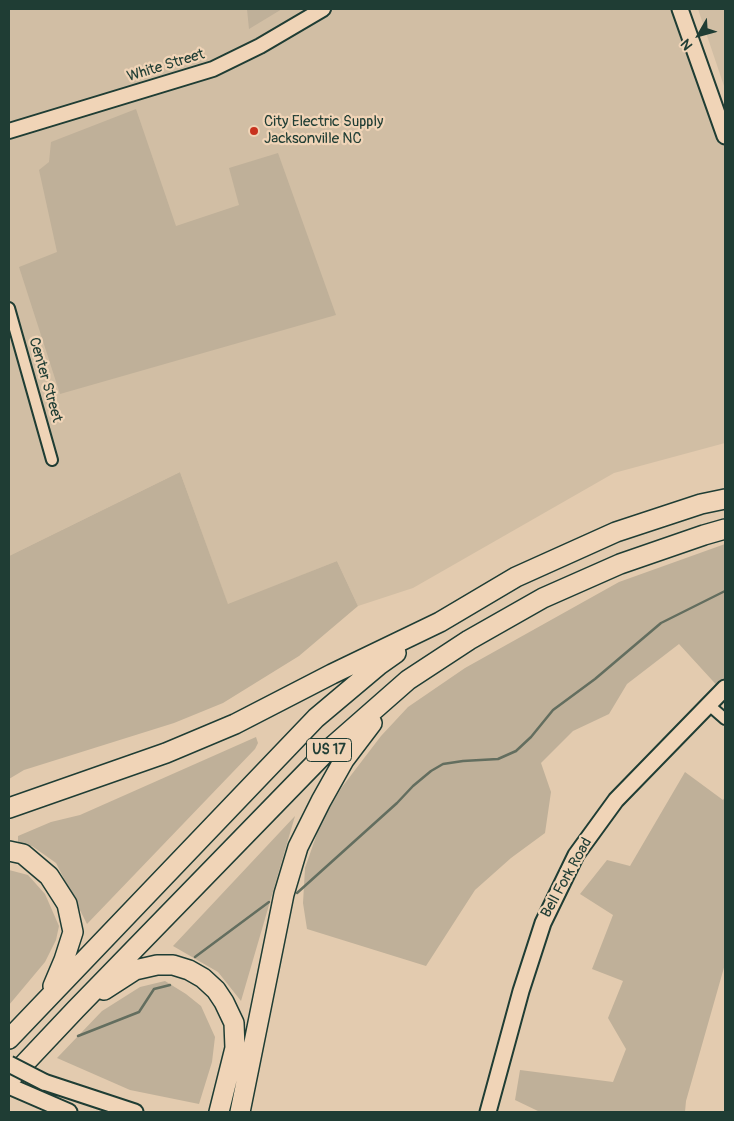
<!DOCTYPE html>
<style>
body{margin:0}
#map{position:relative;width:734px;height:1121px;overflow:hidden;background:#e3cbaf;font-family:Pangolin,sans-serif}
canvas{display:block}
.frame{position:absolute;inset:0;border:10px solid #1f3d34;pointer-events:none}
.north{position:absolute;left:674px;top:10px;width:50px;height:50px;-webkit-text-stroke:4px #f0d4b7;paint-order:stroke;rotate:232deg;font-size:14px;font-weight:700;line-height:20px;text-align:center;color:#1f3d34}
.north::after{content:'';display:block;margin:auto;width:18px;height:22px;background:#1f3d34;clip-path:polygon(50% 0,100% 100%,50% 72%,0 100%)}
</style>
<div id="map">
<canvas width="734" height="1121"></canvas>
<div class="frame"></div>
<div class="north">N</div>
</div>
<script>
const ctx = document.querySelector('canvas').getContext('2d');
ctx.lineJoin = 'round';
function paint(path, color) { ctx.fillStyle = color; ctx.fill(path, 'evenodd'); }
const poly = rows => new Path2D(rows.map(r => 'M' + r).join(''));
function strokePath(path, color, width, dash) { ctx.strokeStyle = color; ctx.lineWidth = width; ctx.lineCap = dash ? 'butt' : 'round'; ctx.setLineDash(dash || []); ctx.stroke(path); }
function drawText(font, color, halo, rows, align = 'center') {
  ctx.font = font + ' Pangolin,sans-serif'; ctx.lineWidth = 4.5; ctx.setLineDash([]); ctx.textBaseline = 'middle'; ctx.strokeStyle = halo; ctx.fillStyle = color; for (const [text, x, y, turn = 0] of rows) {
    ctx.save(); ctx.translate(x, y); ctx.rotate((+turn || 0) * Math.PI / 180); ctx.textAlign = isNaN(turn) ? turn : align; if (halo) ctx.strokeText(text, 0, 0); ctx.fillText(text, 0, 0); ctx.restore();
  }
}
paint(poly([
 [9,9,680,9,725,136,725,443,614,473,413,588,358,606,337,561,228,605,180,472,9,556],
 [698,9,725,9,725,89]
]), '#d1bea4');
paint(poly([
 [247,9,282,9,249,29],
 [136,109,176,226,239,205,229,168,278,153,336,315,60,394,19,267,57,252,39,170,49,162,51,142],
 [180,472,228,604,337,561,358,606,299,656,223,703,174,723,24,770,9,779,9,556],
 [725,544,725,688,722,691,679,644,627,684,609,714,573,731,541,763,551,792,545,833,511,858,475,890,426,966,307,929,303,903,305,868,321,822,342,787,381,736,408,707,465,668,619,582],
 [256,737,258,743,255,749,87,924,56,863,32,846,18,844,18,836,51,822,80,815],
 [685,772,723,800,725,797,725,964,686,1101,685,1112,540,1112,515,1100,520,1070,613,1082,626,1049,608,1018,623,981,592,969,613,915,580,894,607,860,630,866],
 [295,816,241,1001,218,972,173,946],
 [9,870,28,875,45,894,59,926,56,940,45,962,9,1005],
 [165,981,186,994,201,1006,215,1037,212,1062,199,1104,130,1090,57,1058,102,1011,140,987]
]), '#bfb099');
strokePath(poly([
 [297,893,397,803,413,786,431,771,443,764,463,761,498,759,516,751,531,737,553,710,595,679,661,623,725,591],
 [195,957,269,902],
 [78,1036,139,1012,154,989,170,985]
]), '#636e5f', 2.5);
const minor = poly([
 [9,308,52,460],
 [709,705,725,719]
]);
const tertiary = poly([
 [9,131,213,69,260,46,323,9]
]);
const secondary = poly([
 [680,9,725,136],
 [44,1082,135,1112],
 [9,1086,69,1112],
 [488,1112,521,991,543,923,576,855,616,800,725,688]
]);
const motorway = poly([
 [9,808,166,753,235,724,332,674,440,622,516,577,616,532,701,504,725,499],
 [9,851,23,854,49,876,67,904,73,932,64,960,53,986],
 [104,990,135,970,157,965,173,965,189,970,203,978,216,990,224,1002,234,1023,235,1048,219,1112],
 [9,1039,316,718,379,665,396,653],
 [9,1080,76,1009,326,752,408,680,469,640,543,598,620,564,704,535,725,529],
 [240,1112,284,894,298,847,321,801,344,760,372,723]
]);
strokePath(minor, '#1f3d34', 14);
strokePath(tertiary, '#1f3d34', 18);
strokePath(secondary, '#1f3d34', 19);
strokePath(motorway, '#1f3d34', 22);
strokePath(minor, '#f0d4b7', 10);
strokePath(tertiary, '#f0d4b7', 14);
strokePath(secondary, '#f0d4b7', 15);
strokePath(motorway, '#f0d4b7', 19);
const secondaryBridge = poly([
 [9,1064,44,1082]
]);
strokePath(secondaryBridge, '#1f3d34', 19, []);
strokePath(secondaryBridge, '#f0d4b7', 15);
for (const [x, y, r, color] of [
 [254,131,5,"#c8321e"]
]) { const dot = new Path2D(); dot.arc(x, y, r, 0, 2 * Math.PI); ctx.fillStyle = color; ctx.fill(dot); strokePath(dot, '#f0d4b7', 2); }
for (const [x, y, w] of [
 [329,750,45]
]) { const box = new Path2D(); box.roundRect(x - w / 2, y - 11.5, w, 23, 4); ctx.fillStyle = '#f0d4b7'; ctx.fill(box); strokePath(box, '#1f3d34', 1); }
drawText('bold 14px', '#1f3d34', null, [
 ["US 17",329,750]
]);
drawText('15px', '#1f3d34', '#f0d4b7', [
 ["White Street",166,66,-17],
 ["Center Street",45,380,74],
 ["Bell Fork Road",567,878,-61]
]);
drawText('15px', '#1f3d34', '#f0d4b7', [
 ["City Electric Supply",264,122],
 ["Jacksonville NC",264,139]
], 'left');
</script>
